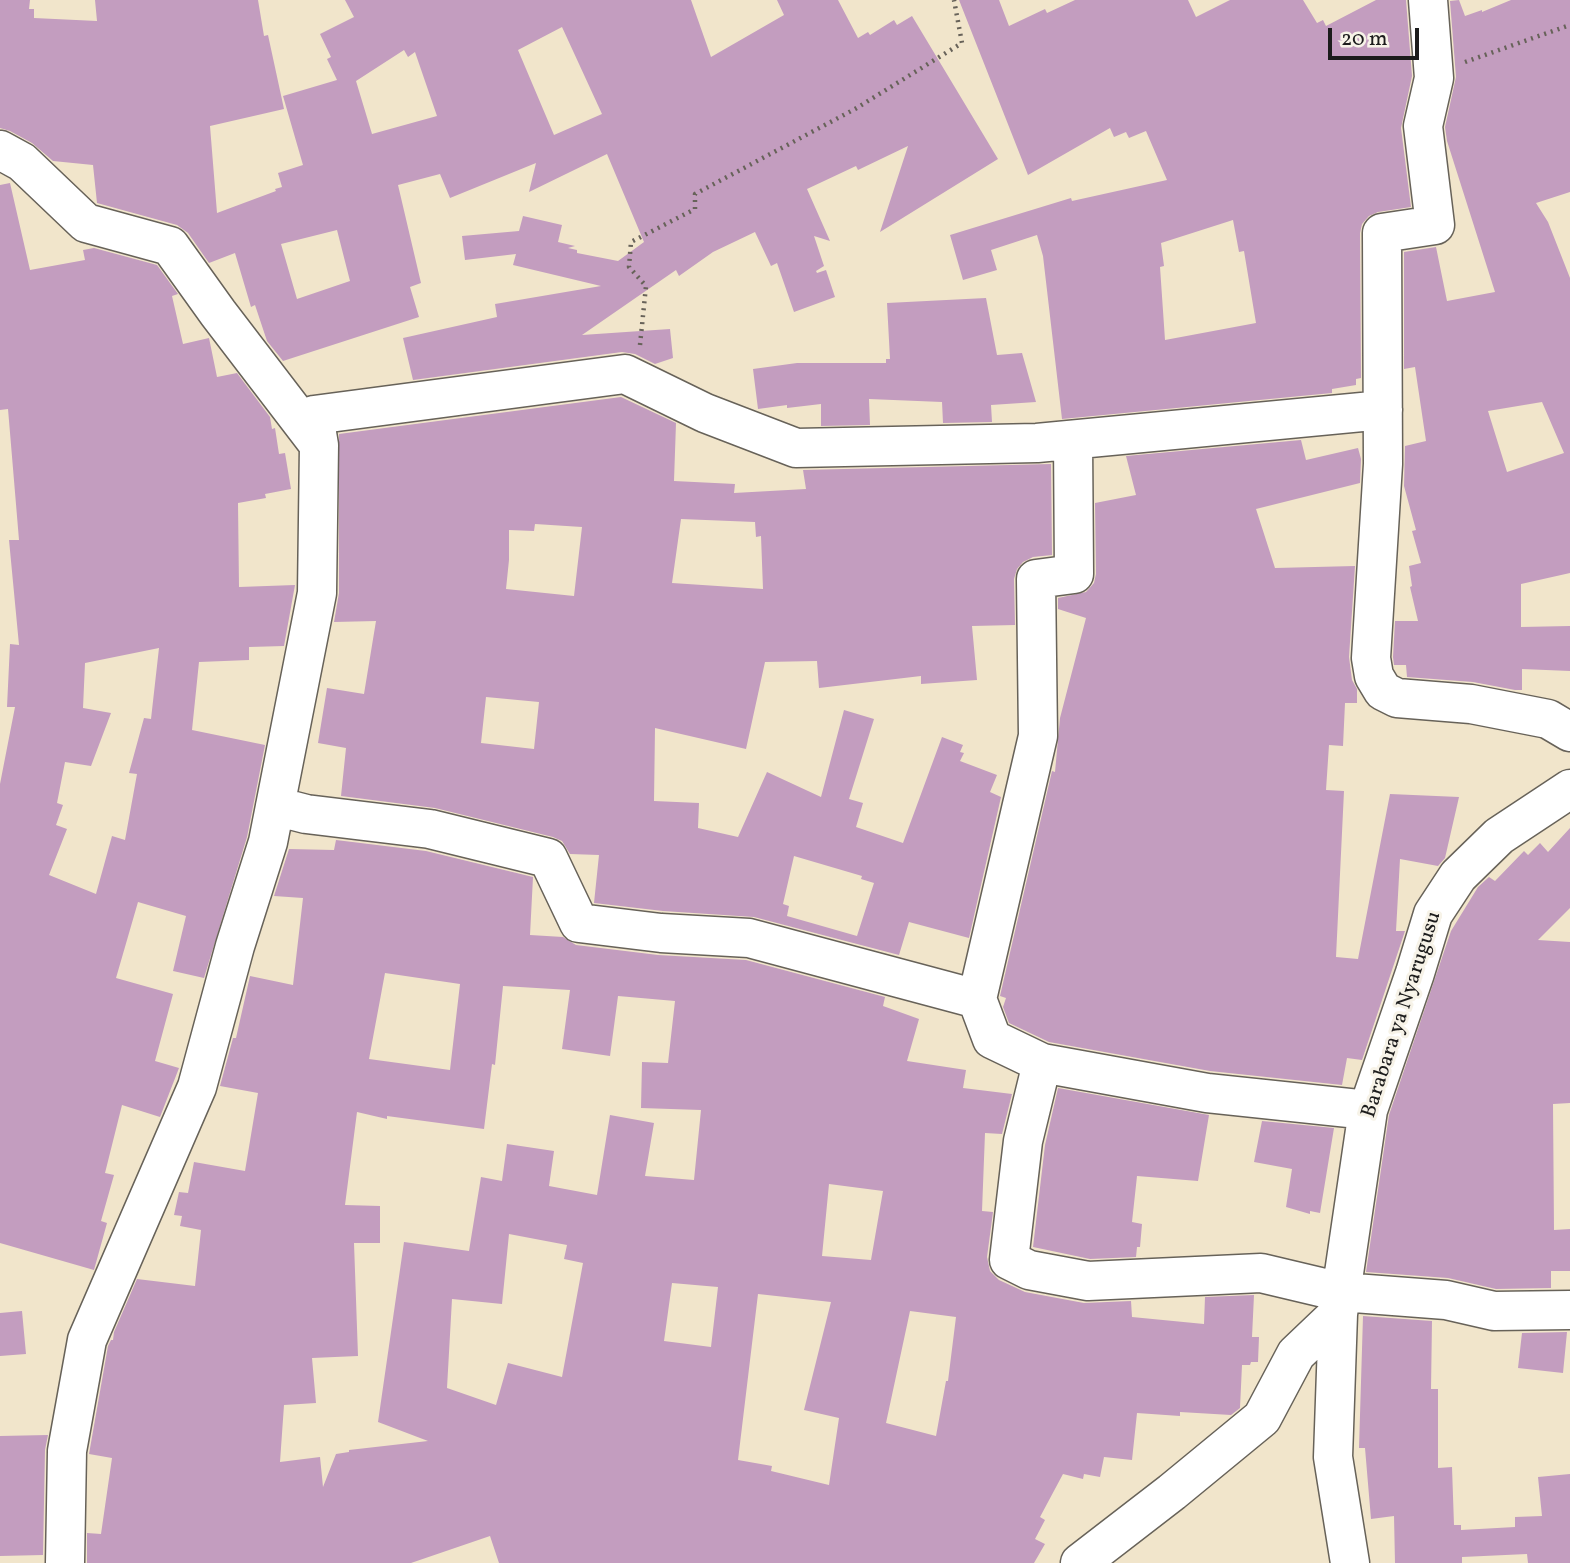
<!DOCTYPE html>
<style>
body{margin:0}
#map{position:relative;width:1570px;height:1563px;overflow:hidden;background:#f1e5cb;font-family:Vollkorn,serif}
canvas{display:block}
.scale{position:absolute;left:1328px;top:28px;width:91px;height:32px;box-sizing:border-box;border:4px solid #1c1c1c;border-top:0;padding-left:9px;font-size:21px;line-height:24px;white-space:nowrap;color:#1c1c1c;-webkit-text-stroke:5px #f7f3e8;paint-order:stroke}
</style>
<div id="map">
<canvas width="1570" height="1563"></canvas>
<div class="scale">20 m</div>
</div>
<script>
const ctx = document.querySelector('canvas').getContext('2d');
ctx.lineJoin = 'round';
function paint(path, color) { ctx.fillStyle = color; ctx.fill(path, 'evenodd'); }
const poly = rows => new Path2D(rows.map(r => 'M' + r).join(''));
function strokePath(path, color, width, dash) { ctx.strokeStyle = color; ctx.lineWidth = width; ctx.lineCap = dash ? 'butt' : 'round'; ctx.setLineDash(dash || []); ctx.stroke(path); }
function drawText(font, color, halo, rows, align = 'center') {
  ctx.font = font + ' Vollkorn,serif'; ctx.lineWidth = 6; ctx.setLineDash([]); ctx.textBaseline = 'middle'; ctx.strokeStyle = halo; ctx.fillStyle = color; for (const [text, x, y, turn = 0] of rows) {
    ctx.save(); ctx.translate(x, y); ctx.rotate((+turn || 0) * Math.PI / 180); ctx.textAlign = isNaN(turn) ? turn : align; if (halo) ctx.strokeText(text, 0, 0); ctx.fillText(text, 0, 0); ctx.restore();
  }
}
paint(poly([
 [0,0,30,0,29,9,34,9,34,18,97,21,95,0,258,0,264,36,268,35,284,109,210,126,217,213,276,191,275,189,282,187,278,173,303,165,283,96,337,80,327,59,331,57,320,34,354,17,345,0,691,0,711,57,784,15,777,0,838,0,858,38,868,32,870,35,894,20,897,25,912,16,998,159,880,232,908,146,858,170,856,166,807,189,830,241,814,236,824,266,816,271,817,273,826,270,835,297,794,312,777,263,771,266,755,232,713,252,679,276,676,270,582,335,670,329,673,358,655,364,635,354,622,352,413,380,403,338,497,317,495,304,601,286,513,265,516,254,465,260,462,236,519,231,523,216,562,225,558,242,575,246,568,248,577,250,577,253,618,261,644,242,607,154,529,192,536,163,450,198,440,174,398,185,421,283,410,287,419,317,283,361,267,341,255,305,251,307,235,253,209,263,188,233,177,225,97,203,93,165,53,161,32,143,10,131,0,128],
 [562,27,602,114,554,135,518,50],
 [404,50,408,57,415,52,437,116,372,134,356,81],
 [337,230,350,281,297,299,281,244],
 [959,0,999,0,1009,26,1045,9,1047,13,1075,0,1188,0,1196,17,1230,0,1303,0,1317,23,1323,20,1326,26,1376,0,1406,0,1412,76,1401,128,1411,207,1378,212,1369,216,1362,224,1360,233,1361,378,1356,379,1356,385,1332,389,1332,393,1062,419,1043,256,1037,235,991,250,997,270,963,280,950,235,1071,198,1072,201,1167,180,1146,131,1129,138,1126,132,1114,137,1110,128,1028,175],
 [1233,220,1239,252,1244,251,1256,323,1165,340,1160,267,1164,266,1161,243],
 [1459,0,1465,16,1482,10,1482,12,1511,0,1570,0,1570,192,1536,203,1548,222,1570,278,1570,573,1521,584,1521,627,1570,626,1570,671,1522,669,1522,690,1515,690,1473,682,1407,677,1406,665,1394,665,1393,657,1395,621,1418,621,1410,587,1412,586,1409,566,1421,563,1412,531,1416,530,1404,486,1405,446,1426,441,1415,367,1404,369,1404,252,1436,247,1447,301,1495,292,1447,141,1445,127,1456,77,1450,1],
 [1542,402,1564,453,1507,472,1488,411],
 [10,183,30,270,85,260,83,250,94,248,157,265,178,294,172,296,183,344,209,338,217,377,237,373,270,417,272,429,275,428,279,454,285,453,291,489,265,494,266,498,238,503,239,587,295,585,284,646,249,647,249,660,199,662,192,730,265,745,247,837,204,978,173,971,186,916,138,902,116,978,173,994,155,1061,179,1068,160,1117,122,1105,105,1173,114,1175,101,1221,107,1223,94,1270,0,1243,0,784,15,707,7,707,10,644,19,645,9,540,19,540,8,409,0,410,0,185],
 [159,648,151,719,144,718,129,773,137,774,125,840,112,836,96,894,49,875,67,829,56,825,63,805,57,803,65,762,91,766,111,713,83,708,85,663],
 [986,298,997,355,1022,353,1036,402,991,405,992,422,943,423,942,402,869,399,870,425,821,426,821,404,787,408,787,405,758,409,753,369,797,363,886,363,886,359,890,359,887,303],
 [621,397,676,423,674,481,735,484,734,493,806,489,803,470,1051,464,1052,555,1033,557,1023,562,1017,569,1014,579,1015,625,972,626,977,680,921,684,921,676,819,688,817,661,765,662,746,749,655,728,654,801,699,803,698,828,738,837,767,772,821,797,844,710,874,719,849,799,863,803,856,827,903,843,942,737,963,745,960,752,964,753,960,761,997,775,990,792,1001,797,969,938,909,922,899,955,754,917,663,911,594,903,599,855,570,854,562,841,553,837,435,808,341,796,346,748,318,743,327,688,364,694,376,621,334,622,339,593,339,434],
 [681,519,755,522,756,537,761,536,763,589,672,583],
 [535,524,582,527,574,596,506,589,509,560,509,530,534,531],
 [486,697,539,702,534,749,481,743],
 [794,856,862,876,861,879,874,883,857,936,787,916,789,906,783,904],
 [1301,440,1306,460,1358,448,1361,459,1360,483,1256,509,1275,568,1355,566,1349,657,1352,680,1357,689,1357,703,1345,703,1343,746,1329,745,1326,790,1344,791,1336,957,1358,959,1390,794,1459,797,1445,858,1438,866,1400,859,1396,931,1405,931,1362,1060,1347,1058,1342,1085,1210,1071,1049,1042,1009,1023,1003,1007,1006,998,1000,996,1052,771,1055,772,1060,718,1086,618,1058,609,1058,598,1086,592,1094,583,1096,574,1095,503,1136,495,1126,456],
 [1570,828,1570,908,1538,940,1570,942,1570,1103,1553,1104,1554,1230,1570,1229,1570,1271,1551,1271,1551,1288,1496,1289,1448,1278,1366,1272,1389,1115,1451,931,1478,887,1489,877,1495,881,1524,851,1528,855,1540,843,1548,852],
 [336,840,426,851,533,877,530,935,563,937,576,945,658,955,746,960,885,997,883,1006,919,1019,907,1061,966,1070,963,1088,1012,1094,1002,1134,985,1133,982,1211,993,1212,987,1257,990,1271,999,1280,1025,1292,1084,1303,1131,1301,1132,1317,1204,1324,1205,1297,1254,1295,1252,1337,1259,1337,1258,1362,1251,1362,1250,1365,1242,1365,1240,1408,1231,1415,1180,1412,1180,1416,1137,1413,1132,1460,1104,1457,1100,1477,1084,1474,1083,1479,1063,1474,1040,1517,1045,1520,1035,1539,1045,1544,1034,1563,499,1563,490,1536,411,1563,87,1563,87,1533,101,1534,112,1458,89,1454,108,1346,111,1340,113,1340,114,1332,137,1279,195,1286,201,1230,180,1226,182,1216,174,1215,179,1192,188,1193,194,1162,245,1171,258,1093,220,1086,233,1038,236,1038,250,976,293,985,303,898,274,896,289,849,334,850],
 [385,973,460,984,450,1070,369,1059],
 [503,986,570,990,562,1049,610,1056,618,996,675,1001,668,1063,642,1062,641,1108,701,1110,694,1180,645,1176,654,1123,610,1115,597,1195,549,1186,554,1151,507,1144,502,1181,481,1177,469,1251,404,1242,378,1422,428,1441,349,1450,349,1452,336,1454,323,1487,320,1457,280,1462,284,1405,316,1403,312,1358,358,1356,354,1243,380,1243,380,1206,345,1205,357,1112,387,1119,387,1116,484,1129,492,1064,495,1065],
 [829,1184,883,1191,871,1260,822,1256],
 [509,1234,567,1245,564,1259,583,1263,562,1377,508,1363,496,1405,447,1388,452,1299,502,1304],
 [672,1283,718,1287,711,1347,664,1341],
 [758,1294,831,1302,804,1410,839,1418,829,1485,771,1471,772,1466,738,1460],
 [910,1311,956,1317,948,1381,946,1381,936,1436,886,1423],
 [1058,1088,1209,1115,1198,1181,1137,1176,1132,1222,1142,1224,1140,1247,1137,1247,1136,1257,1090,1259,1033,1247,1045,1145],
 [1262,1121,1334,1128,1320,1213,1310,1211,1310,1214,1286,1207,1292,1169,1254,1162],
 [22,1311,26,1354,0,1356,0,1313],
 [1363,1316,1432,1321,1431,1389,1438,1389,1438,1468,1452,1467,1454,1525,1461,1525,1461,1530,1515,1527,1515,1517,1542,1516,1538,1477,1570,1474,1570,1563,1528,1563,1527,1554,1462,1557,1462,1563,1395,1563,1394,1516,1371,1519,1365,1448,1359,1448],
 [1567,1332,1563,1373,1518,1368,1522,1333],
 [48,1435,45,1450,43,1555,0,1556,0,1436]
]), '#c39dbf');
const minor = poly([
 [1428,0,1434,78,1423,126,1435,225,1382,233,1383,464,1371,658,1374,676,1383,691,1397,698,1471,704,1548,719,1570,732],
 [0,150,22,162,86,223,170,246,218,313,319,445,317,593,268,842,235,946,197,1087,87,1340,67,1451,65,1563],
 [1073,440,1074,574,1036,579,1038,736,977,999,992,1039,1042,1063,1207,1093,1368,1110],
 [319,445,314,415,625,374,705,413,796,448,1037,443,1383,410],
 [275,806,306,814,430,829,548,858,579,923,661,933,749,938,977,999],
 [1042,1063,1023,1141,1009,1260,1029,1270,1088,1281,1261,1273,1341,1292,1446,1300,1494,1311,1570,1310],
 [1080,1563,1172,1492,1262,1418,1296,1354,1338,1314],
 [1350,1563,1333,1457,1338,1314,1368,1110,1415,973,1433,914,1458,876,1499,836,1570,789]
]);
strokePath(minor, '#676259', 41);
strokePath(poly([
 [1465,62,1570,25],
 [640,345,646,286,629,267,631,242,695,209,695,194,855,109,962,43,954,0]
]), '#676259', 4.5, [2, 5]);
strokePath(minor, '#fff', 38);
drawText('21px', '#1c1c1c', '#f7f3e8', [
 ["Barabara ya Nyarugusu",1403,1015,-72]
]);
</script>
